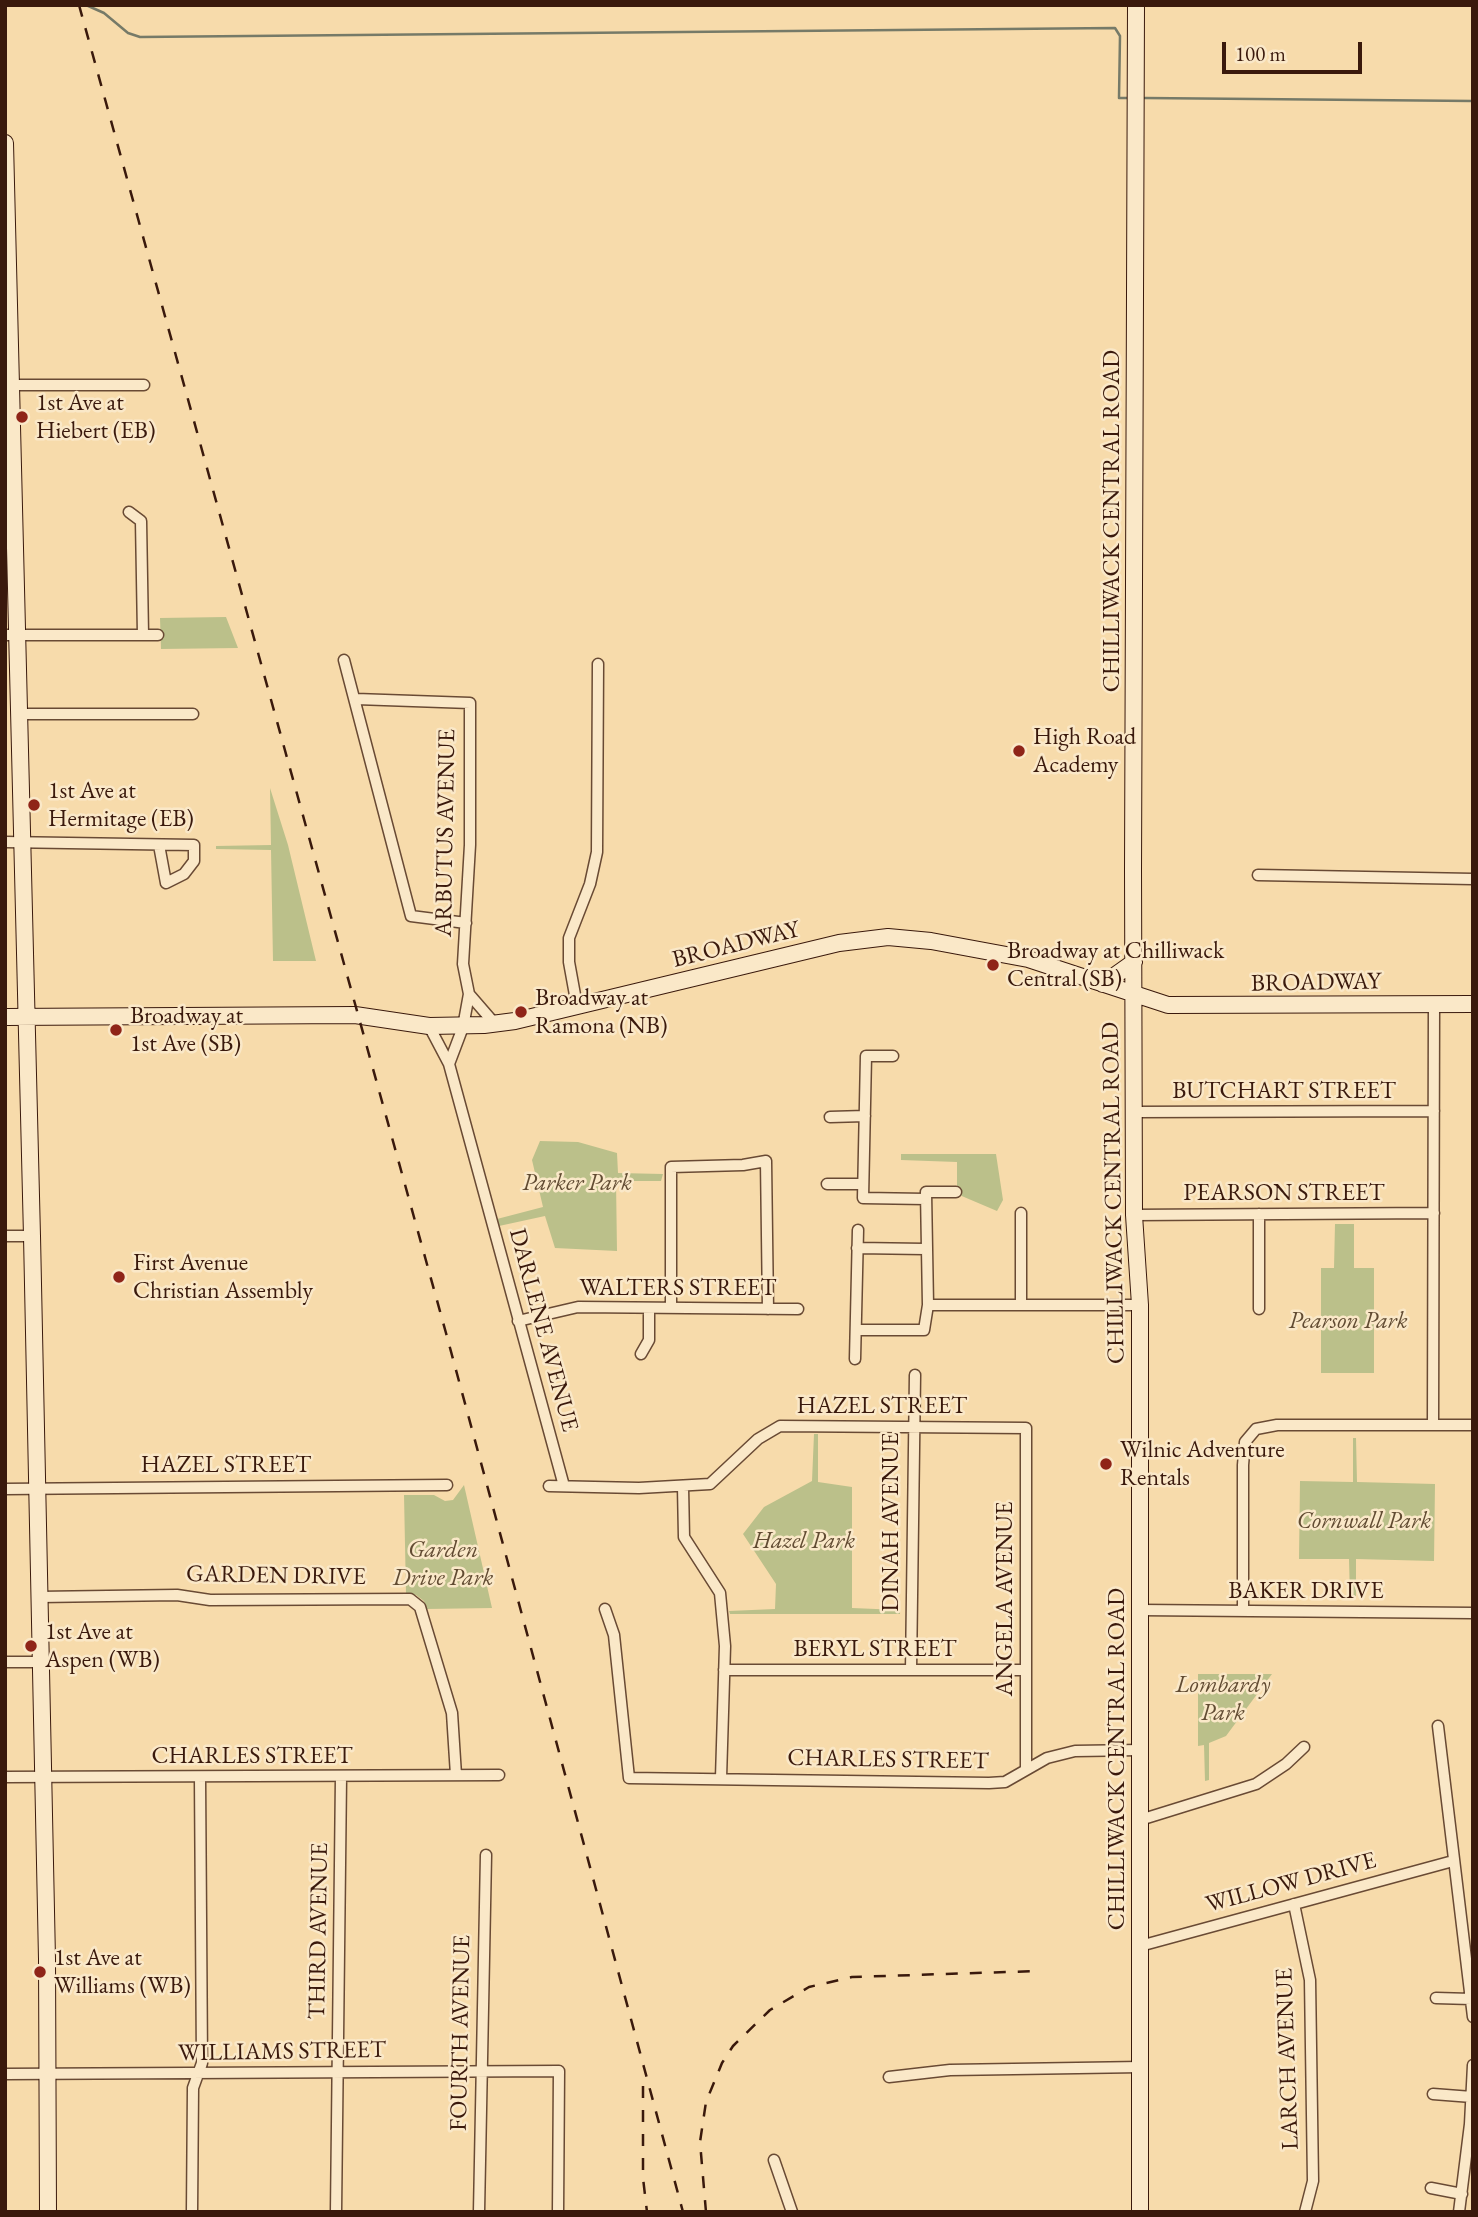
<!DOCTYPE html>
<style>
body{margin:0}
#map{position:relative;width:1478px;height:2217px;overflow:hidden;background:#f7dbab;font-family:"EB Garamond",serif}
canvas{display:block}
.frame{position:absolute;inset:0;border:7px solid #3a190c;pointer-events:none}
.scale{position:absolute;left:1222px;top:42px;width:140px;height:32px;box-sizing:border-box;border:4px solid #3a190c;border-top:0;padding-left:9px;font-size:21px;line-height:24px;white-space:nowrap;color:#3a190c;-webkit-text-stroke:5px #fae8c8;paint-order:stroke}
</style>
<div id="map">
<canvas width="1478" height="2217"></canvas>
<div class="frame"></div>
<div class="scale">100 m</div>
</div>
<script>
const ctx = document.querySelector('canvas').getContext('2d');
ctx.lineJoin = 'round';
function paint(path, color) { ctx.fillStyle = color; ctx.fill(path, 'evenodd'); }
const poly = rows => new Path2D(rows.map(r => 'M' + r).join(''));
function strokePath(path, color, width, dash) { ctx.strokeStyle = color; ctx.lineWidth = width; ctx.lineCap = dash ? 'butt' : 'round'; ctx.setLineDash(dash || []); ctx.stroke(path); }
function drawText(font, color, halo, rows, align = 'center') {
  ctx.font = font + ' "EB Garamond",serif'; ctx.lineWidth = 5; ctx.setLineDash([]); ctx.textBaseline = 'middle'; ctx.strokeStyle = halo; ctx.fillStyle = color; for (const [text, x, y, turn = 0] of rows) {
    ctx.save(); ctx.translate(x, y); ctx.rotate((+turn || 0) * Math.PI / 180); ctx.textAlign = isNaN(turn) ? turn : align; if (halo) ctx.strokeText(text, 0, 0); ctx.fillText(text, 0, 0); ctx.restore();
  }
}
paint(poly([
 [226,617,238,648,161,649,160,618],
 [270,788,288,845,316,961,273,961,271,850,216,849,216,846,271,845],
 [540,1141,578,1142,617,1153,618,1173,663,1174,661,1181,616,1181,617,1251,555,1248,545,1216,499,1226,497,1219,543,1207,532,1160],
 [901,1154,996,1154,1003,1200,997,1211,957,1194,957,1162,901,1160],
 [1335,1224,1354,1224,1354,1268,1374,1268,1374,1373,1321,1373,1321,1268,1334,1268],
 [814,1434,818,1434,818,1482,852,1487,852,1608,900,1610,900,1614,730,1614,729,1611,775,1609,776,1584,743,1534,764,1507,812,1481],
 [1353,1438,1356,1438,1357,1482,1435,1484,1434,1561,1356,1559,1356,1599,1350,1599,1349,1559,1299,1559,1300,1481,1353,1482],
 [464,1485,492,1608,426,1609,424,1601,416,1595,406,1594,404,1495,434,1495,445,1501,453,1500],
 [1198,1674,1272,1674,1226,1736,1209,1743,1209,1780,1205,1781,1204,1745,1198,1746]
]), '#bbc08a');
strokePath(poly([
 [86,5,104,13,128,33,140,37,1115,28,1120,36,1119,98,1127,98],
 [1145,98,1473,101]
]), '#767a68', 2.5);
const street = poly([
 [13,385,144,385],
 [129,512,141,521,143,635],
 [5,635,158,635],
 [344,660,411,916,466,923],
 [356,699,470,703,470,845,463,964,469,994,463,1027,449,1064],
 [18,714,193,714],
 [5,842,194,845,194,861,184,874,166,883,159,845],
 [1258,875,1473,879],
 [469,994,495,1024],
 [577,1006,569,962,569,938,590,884,597,852,598,664],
 [429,1026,449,1064,564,1486],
 [893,1056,866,1056,863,1198,926,1199],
 [1135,1112,1434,1111],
 [830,1117,865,1116],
 [827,1184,863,1184],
 [1259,1214,1259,1309],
 [1134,1215,1434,1213],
 [5,1236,32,1236],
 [857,1248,925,1249],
 [928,1305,1140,1305],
 [1021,1305,1021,1213],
 [671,1308,671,1167,743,1165,766,1161,768,1309],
 [518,1321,578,1307,798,1309],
 [856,1330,924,1330,928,1305,926,1192,956,1192],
 [641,1354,649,1340,649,1308],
 [855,1359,858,1230],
 [1433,1424,1434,1004],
 [549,1486,639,1488,710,1484,758,1439,780,1426,1026,1428,1026,1770],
 [683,1487,684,1537,720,1593,725,1646,721,1778],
 [5,1489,447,1485],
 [39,1597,177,1595,210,1600,410,1599,420,1607,452,1713,456,1775],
 [605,1609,614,1635,629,1778,989,1783,1005,1782,1047,1758,1075,1751,1140,1750],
 [1140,1610,1473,1613],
 [1243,1611,1243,1465,1245,1442,1256,1429,1277,1425,1473,1425],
 [5,1662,40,1662],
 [724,1670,1026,1670],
 [911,1670,915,1375],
 [1438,1726,1473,2017],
 [5,1777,499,1775],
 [1140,1820,1256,1784,1286,1764,1304,1747],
 [1294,1904,1310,1980,1313,2181,1305,2212],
 [1140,1946,1453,1861],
 [1436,1998,1471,1999],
 [5,2074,559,2071,558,2212],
 [889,2077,950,2070,1141,2067],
 [1433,2094,1472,2097],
 [774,2160,792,2212],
 [1431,2188,1462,2194],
 [192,2212,193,2088,202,2063,200,1778],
 [336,2212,341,1777],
 [479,2212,486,1855],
 [1459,2212,1470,2124,1473,2065]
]);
const secondary = poly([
 [1136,5,1133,869,1134,1215,1140,1305,1140,2212],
 [5,143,32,1236,47,1959,48,2212],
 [1103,984,1134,962],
 [5,1017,355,1015,429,1026,484,1025,515,1021,839,943,888,937,931,941,1028,959,1168,1005,1473,1004]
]);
strokePath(street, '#694a34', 13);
strokePath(secondary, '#3a190c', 18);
strokePath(street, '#fae8c8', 10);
strokePath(secondary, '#fae8c8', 16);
strokePath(poly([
 [79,5,446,1333,683,2212],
 [643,2086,643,2178,647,2212],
 [706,2212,700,2142,706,2102,722,2063,733,2046,770,2010,809,1987,852,1977,1038,1971]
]), '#3a190c', 2.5, [12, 12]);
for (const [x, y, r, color] of [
 [22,417,7,"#8f2418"],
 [1019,751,7,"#8f2418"],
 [34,805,7,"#8f2418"],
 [993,965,7,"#8f2418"],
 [521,1012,7,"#8f2418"],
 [116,1030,7,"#8f2418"],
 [119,1277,7,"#8f2418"],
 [1106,1464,7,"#8f2418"],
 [31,1646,7,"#8f2418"],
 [40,1972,7,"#8f2418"]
]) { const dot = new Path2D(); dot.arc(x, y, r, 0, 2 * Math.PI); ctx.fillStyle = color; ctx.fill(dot); strokePath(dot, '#fae8c8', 2.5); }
drawText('24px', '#3a190c', '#fae8c8', [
 ["1st Ave at",36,403],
 ["Hiebert (EB)",36,431],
 ["High Road",1033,737],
 ["Academy",1033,765],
 ["1st Ave at",48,791],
 ["Hermitage (EB)",48,819],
 ["Broadway at Chilliwack",1007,951],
 ["Central (SB)",1007,979],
 ["Broadway at",535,998],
 ["Ramona (NB)",535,1026],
 ["Broadway at",130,1016],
 ["1st Ave (SB)",130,1044],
 ["First Avenue",133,1263],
 ["Christian Assembly",133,1291],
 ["Wilnic Adventure",1120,1450],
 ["Rentals",1120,1478],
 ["1st Ave at",45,1632],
 ["Aspen (WB)",45,1660],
 ["1st Ave at",54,1958],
 ["Williams (WB)",54,1986]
], 'left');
drawText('24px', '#3a190c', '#fae8c8', [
 ["CHILLIWACK CENTRAL ROAD",1112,521,-90],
 ["ARBUTUS AVENUE",446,833,-89],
 ["BROADWAY",736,945,-14],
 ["BROADWAY",1316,983,-1],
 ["BUTCHART STREET",1284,1091],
 ["CHILLIWACK CENTRAL ROAD",1114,1193,-91],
 ["PEARSON STREET",1284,1193],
 ["WALTERS STREET",678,1288],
 ["DARLENE AVENUE",543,1330,75],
 ["HAZEL STREET",882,1406],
 ["HAZEL STREET",226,1465],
 ["DINAH AVENUE",891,1522,-90],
 ["GARDEN DRIVE",276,1576,1],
 ["BAKER DRIVE",1306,1591],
 ["ANGELA AVENUE",1005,1599,-90],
 ["BERYL STREET",875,1649],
 ["CHARLES STREET",252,1756],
 ["CHILLIWACK CENTRAL ROAD",1117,1759,-90],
 ["CHARLES STREET",888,1760,1],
 ["WILLOW DRIVE",1291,1883,-15],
 ["THIRD AVENUE",319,1931,-89],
 ["FOURTH AVENUE",461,2033,-89],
 ["WILLIAMS STREET",282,2052,-1],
 ["LARCH AVENUE",1288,2059,-92]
]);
drawText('italic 24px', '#614b32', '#fae8c8', [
 ["Parker Park",577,1183],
 ["Pearson Park",1348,1321],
 ["Cornwall Park",1364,1521],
 ["Hazel Park",804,1541],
 ["Garden",443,1550],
 ["Drive Park",443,1578],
 ["Lombardy",1223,1685],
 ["Park",1223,1713]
]);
</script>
